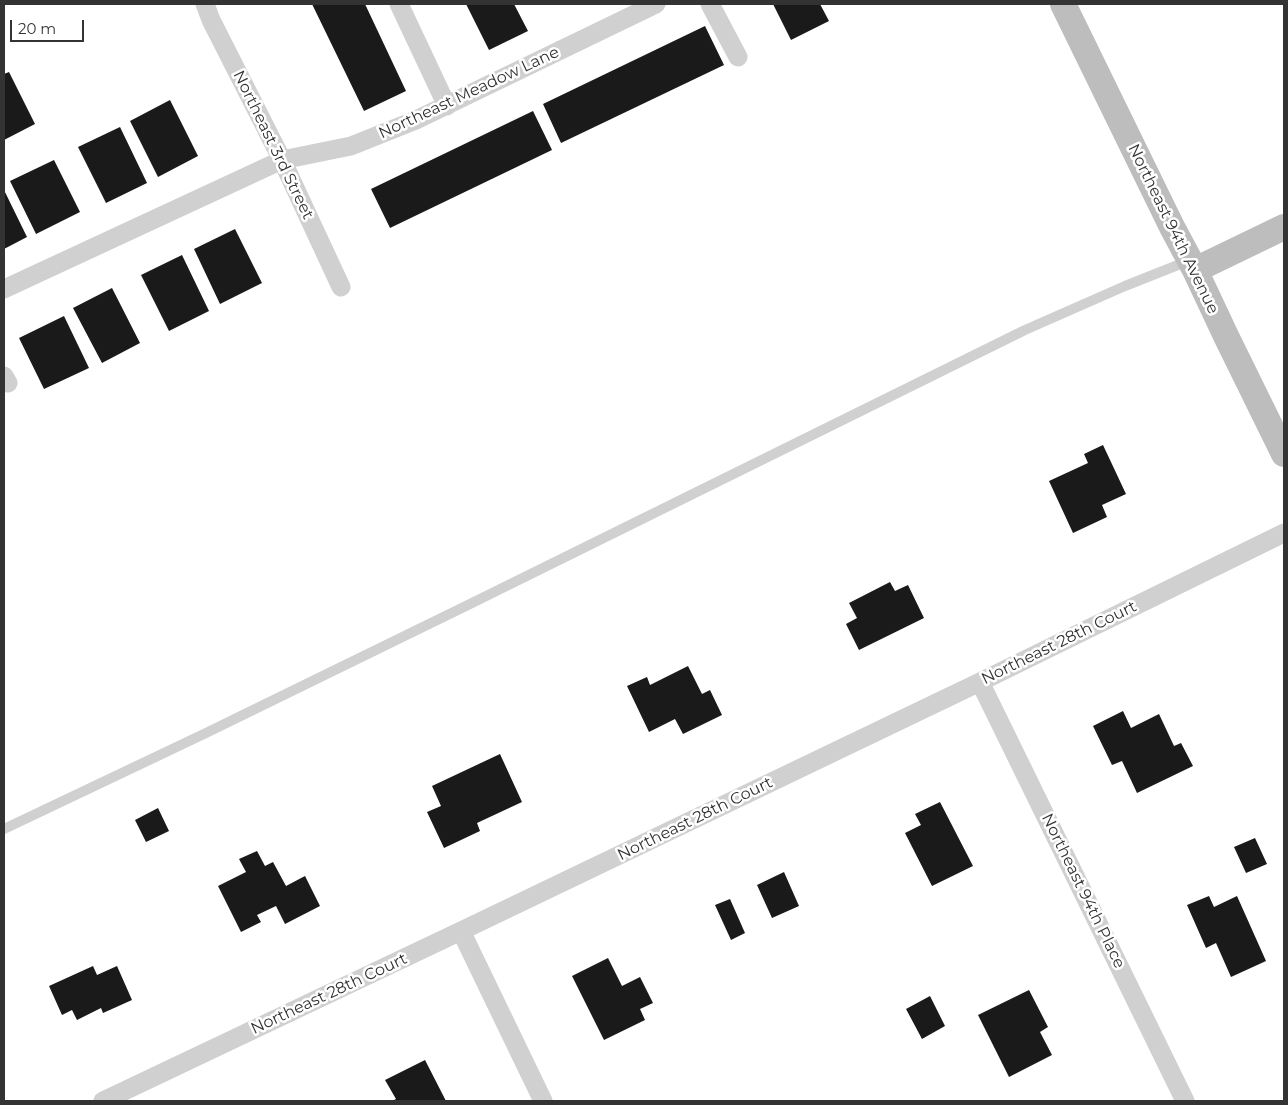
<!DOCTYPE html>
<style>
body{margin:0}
#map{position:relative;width:1288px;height:1105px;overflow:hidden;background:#fff;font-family:Montserrat,sans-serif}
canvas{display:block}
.frame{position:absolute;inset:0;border:5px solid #333;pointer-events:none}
.scale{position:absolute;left:10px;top:20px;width:74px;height:22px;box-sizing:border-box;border:2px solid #333;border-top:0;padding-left:6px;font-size:15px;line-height:18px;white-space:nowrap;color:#333;-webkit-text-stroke:4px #fff;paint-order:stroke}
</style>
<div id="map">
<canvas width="1288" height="1105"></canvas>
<div class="frame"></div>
<div class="scale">20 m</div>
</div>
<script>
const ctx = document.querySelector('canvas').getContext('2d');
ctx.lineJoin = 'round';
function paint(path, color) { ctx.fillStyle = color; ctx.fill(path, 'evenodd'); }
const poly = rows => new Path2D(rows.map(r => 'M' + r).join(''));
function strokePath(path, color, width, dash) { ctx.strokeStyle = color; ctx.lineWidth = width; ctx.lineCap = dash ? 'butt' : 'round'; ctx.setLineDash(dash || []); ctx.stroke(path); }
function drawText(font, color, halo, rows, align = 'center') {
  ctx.font = font + ' Montserrat,sans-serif'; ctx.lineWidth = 5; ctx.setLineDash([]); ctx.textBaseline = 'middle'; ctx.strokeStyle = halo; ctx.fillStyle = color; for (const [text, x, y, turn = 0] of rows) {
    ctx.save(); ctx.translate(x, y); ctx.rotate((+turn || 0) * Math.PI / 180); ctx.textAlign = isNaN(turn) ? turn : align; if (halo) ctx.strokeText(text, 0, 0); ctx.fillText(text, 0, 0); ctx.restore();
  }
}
paint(poly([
 [312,4,365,4,406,91,364,111],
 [466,4,514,4,528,31,489,50],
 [773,4,820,4,829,21,791,40],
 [705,26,724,65,561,143,543,104],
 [9,72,35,124,4,140,4,74],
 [170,100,198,156,158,177,130,121],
 [533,111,552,150,390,228,371,189],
 [120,127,147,183,106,203,78,147],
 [54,160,80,212,36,234,10,181],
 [4,190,27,237,4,249],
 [235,229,262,283,220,304,194,249],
 [182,255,209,311,169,331,141,275],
 [112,288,140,343,102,363,73,308],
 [64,316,89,368,44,389,19,338],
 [1103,445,1126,494,1102,505,1107,517,1073,533,1049,481,1088,463,1084,454],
 [890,582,895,591,908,585,924,618,859,650,846,624,857,618,849,603],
 [688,666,702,694,710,690,722,715,683,734,675,719,649,732,627,686,647,677,650,685],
 [1123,711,1131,728,1159,714,1174,746,1181,743,1193,766,1137,793,1122,761,1112,765,1093,726],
 [500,754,522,802,477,823,480,831,444,848,427,812,441,806,432,786],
 [940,802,973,866,932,886,905,833,921,825,915,814],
 [158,808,169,831,146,842,135,820],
 [1255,838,1267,864,1246,873,1234,847],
 [257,851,265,866,273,862,286,886,305,876,320,906,285,924,276,906,257,915,261,922,241,932,218,886,246,872,239,859],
 [784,872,799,906,772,918,757,885],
 [1209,896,1214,907,1237,896,1266,961,1231,977,1216,943,1206,948,1187,905],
 [730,899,745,933,731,940,715,905],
 [608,958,622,986,640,977,653,1003,640,1009,645,1020,604,1040,572,976],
 [93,966,97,975,117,966,132,1000,103,1013,101,1008,77,1020,72,1010,62,1015,49,986],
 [1029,990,1048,1027,1040,1032,1052,1055,1009,1077,978,1015],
 [930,996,945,1026,922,1039,906,1009],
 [425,1060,446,1101,392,1101,396,1099,385,1080]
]), '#1a1a1a');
strokePath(poly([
 [4,829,206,733,472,603,1025,330,1125,286,1188,261]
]), '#d0d0d0', 10);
strokePath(poly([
 [205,4,211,20,282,160,341,287],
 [399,4,447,106],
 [710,4,738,57],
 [4,289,282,160,351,146,416,120,656,4],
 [4,376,8,383],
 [980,682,1185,1101],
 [461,931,543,1101],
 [103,1101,461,931,980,682,1284,533]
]), '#d0d0d0', 19);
strokePath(poly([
 [1063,4,1172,227,1195,270,1226,336,1284,454],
 [1195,270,1284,227]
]), '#bdbdbd', 26);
drawText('16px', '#333', '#fff', [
 ["Northeast Meadow Lane",469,93,-25],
 ["Northeast 3rd Street",273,145,64],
 ["Northeast 94th Avenue",1173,229,64],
 ["Northeast 28th Court",1059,643,-26],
 ["Northeast 28th Court",695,819,-26],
 ["Northeast 94th Place",1083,891,64],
 ["Northeast 28th Court",329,994,-25]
]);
</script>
